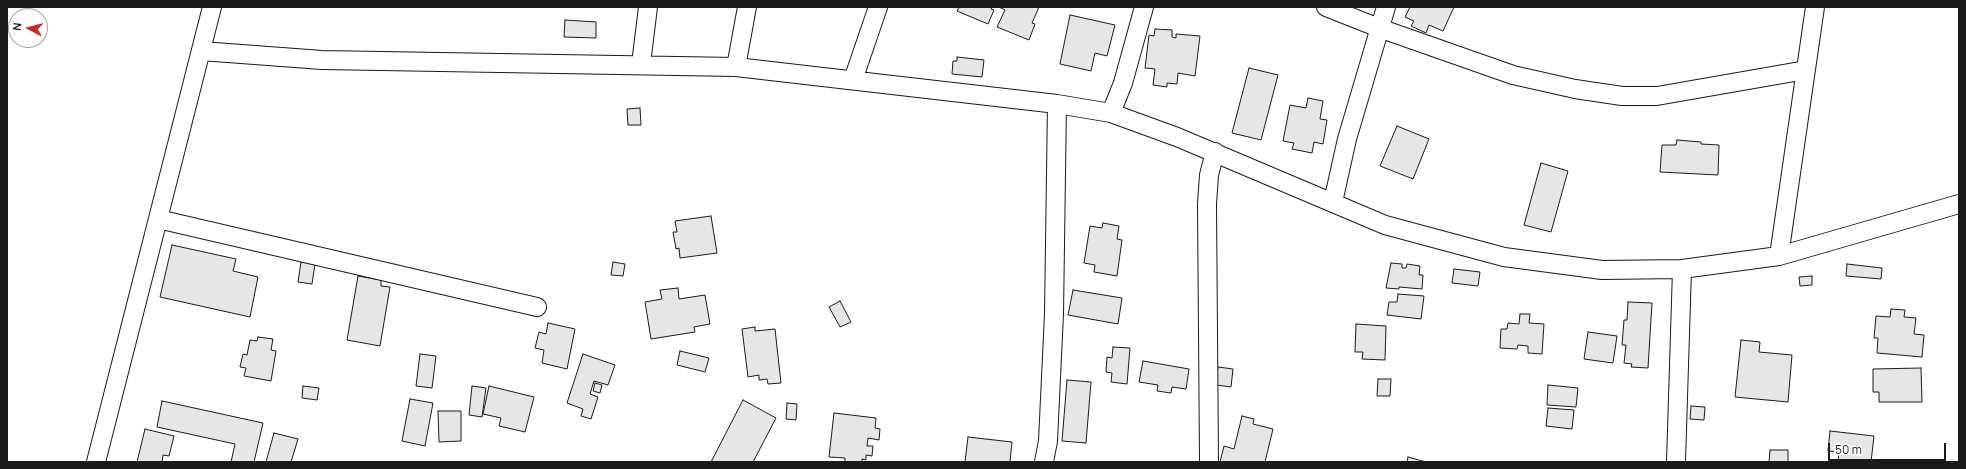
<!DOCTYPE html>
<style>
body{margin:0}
#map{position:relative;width:1966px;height:469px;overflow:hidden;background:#fff;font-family:Manrope,sans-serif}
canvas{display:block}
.frame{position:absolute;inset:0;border:8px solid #1a1a1a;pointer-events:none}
.north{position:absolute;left:8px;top:8px;width:40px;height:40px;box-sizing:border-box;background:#fff;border:1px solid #a3a3a3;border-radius:50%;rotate:277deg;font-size:11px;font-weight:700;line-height:16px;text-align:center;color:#1a1a1a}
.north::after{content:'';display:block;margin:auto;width:14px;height:18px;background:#c62828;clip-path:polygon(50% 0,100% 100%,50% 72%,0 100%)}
.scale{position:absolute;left:1828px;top:443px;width:118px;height:18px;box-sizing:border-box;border:2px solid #1a1a1a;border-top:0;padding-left:5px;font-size:12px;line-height:14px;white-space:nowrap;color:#1a1a1a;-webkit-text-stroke:3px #fff;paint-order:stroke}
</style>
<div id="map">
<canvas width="1966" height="469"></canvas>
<div class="frame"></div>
<div class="north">N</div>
<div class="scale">50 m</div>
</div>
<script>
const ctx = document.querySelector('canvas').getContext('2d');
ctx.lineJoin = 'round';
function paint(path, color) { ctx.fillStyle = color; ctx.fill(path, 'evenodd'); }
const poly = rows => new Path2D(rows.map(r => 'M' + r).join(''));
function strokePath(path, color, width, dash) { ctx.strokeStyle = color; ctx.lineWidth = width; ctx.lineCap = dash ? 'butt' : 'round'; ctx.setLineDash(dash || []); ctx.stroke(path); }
const building = poly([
 [959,7,992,7,991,9,994,10,988,24,957,11,959,7],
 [999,7,1039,7,1032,23,1035,24,1029,40,997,27,1005,10,999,7],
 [1410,7,1454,7,1443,31,1429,25,1426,33,1411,26,1414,21,1405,17,1410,7],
 [1070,15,1115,25,1107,56,1095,53,1091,71,1060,64,1070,15],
 [565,20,596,22,596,38,564,37,565,20],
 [1155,29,1172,30,1172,37,1176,38,1176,34,1200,36,1195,76,1178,73,1177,84,1167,83,1167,87,1153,85,1155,69,1145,68,1149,35,1154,36,1155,29],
 [957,57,984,60,982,77,952,74,953,61,957,61,957,57],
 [1249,68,1278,75,1261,140,1232,133,1249,68],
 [1308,98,1323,101,1320,119,1327,120,1323,144,1314,142,1312,153,1292,149,1294,143,1283,141,1290,105,1306,108,1308,98],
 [640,108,641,125,628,125,627,109,640,108],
 [1397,126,1429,139,1413,179,1380,166,1397,126],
 [1677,140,1701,142,1701,144,1719,145,1718,175,1660,172,1662,145,1676,145,1677,140],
 [1541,163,1568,171,1551,232,1524,225,1541,163],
 [711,216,717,253,680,258,679,248,676,249,673,232,677,232,675,221,711,216],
 [1103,223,1119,226,1117,239,1122,240,1117,276,1094,272,1095,265,1084,263,1090,226,1102,228,1103,223],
 [172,245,236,259,233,271,258,277,250,317,160,297,172,245],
 [301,262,315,264,312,284,298,282,301,262],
 [613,262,625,264,623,276,611,275,613,262],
 [1391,263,1402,264,1402,268,1406,268,1407,264,1420,266,1419,275,1423,275,1422,289,1399,287,1399,289,1386,288,1391,263],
 [1847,264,1882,268,1881,279,1846,276,1847,264],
 [1454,269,1480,272,1478,286,1452,283,1454,269],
 [358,276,381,280,381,286,390,287,380,346,347,340,358,276],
 [1812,276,1812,285,1800,286,1799,277,1812,276],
 [678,288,679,299,705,295,710,324,694,327,695,332,651,339,645,302,662,299,660,290,678,288],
 [1073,290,1122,298,1118,324,1068,315,1073,290],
 [1398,294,1424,296,1421,319,1387,315,1389,302,1397,302,1398,294],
 [840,301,851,322,840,327,829,307,840,301],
 [1628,302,1652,303,1648,368,1631,367,1632,364,1624,363,1626,345,1622,345,1624,320,1627,320,1628,302],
 [1891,309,1905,310,1904,317,1916,318,1914,334,1924,335,1922,357,1877,353,1878,338,1874,338,1876,316,1890,317,1891,309],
 [1520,314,1530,314,1529,323,1544,324,1542,354,1528,353,1528,346,1518,345,1517,349,1500,348,1501,329,1507,329,1508,323,1519,324,1520,314],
 [548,323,575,329,567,369,542,363,544,350,535,348,539,332,546,334,548,323],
 [1356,324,1386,326,1385,360,1362,359,1363,352,1355,352,1356,324],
 [755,327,755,331,775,329,781,383,768,384,767,379,759,380,759,375,748,377,742,329,755,327],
 [1588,332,1617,336,1613,363,1584,359,1588,332],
 [258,337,273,339,271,350,276,351,271,381,244,376,246,368,240,367,243,354,247,355,250,340,257,341,258,337],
 [1741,340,1760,342,1759,352,1792,355,1788,402,1735,397,1741,340],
 [1113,347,1130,348,1127,384,1111,382,1112,373,1106,372,1107,357,1112,358,1113,347],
 [680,351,709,358,705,372,677,365,680,351],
 [420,354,436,356,432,388,416,386,420,354],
 [583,354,615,365,608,385,594,381,590,394,598,397,591,419,581,416,583,409,567,403,583,354],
 [1143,361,1189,369,1186,389,1172,387,1171,393,1157,391,1158,385,1139,382,1143,361],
 [1218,367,1233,369,1231,387,1216,385,1218,367],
 [1921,368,1922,402,1879,402,1879,392,1873,392,1873,369,1921,368],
 [1378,379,1391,379,1390,396,1377,396,1378,379],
 [1067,380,1091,382,1086,443,1062,441,1067,380],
 [595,383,602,385,600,393,593,391,595,383],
 [1548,385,1578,388,1576,407,1547,405,1548,385],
 [303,386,319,388,317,400,302,398,303,386],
 [472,386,486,388,482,417,469,415,472,386],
 [489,386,534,397,525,432,499,426,501,418,483,414,489,386],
 [410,399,433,403,425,446,402,441,410,399],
 [743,400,776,418,753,462,711,462,743,400],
 [162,401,263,423,254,462,231,462,235,444,157,427,162,401],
 [787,403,797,404,796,420,786,419,787,403],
 [1691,406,1705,407,1704,420,1690,419,1691,406],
 [1548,408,1574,410,1572,429,1546,426,1548,408],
 [438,411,461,411,461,441,439,442,438,411],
 [834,413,876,418,875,428,880,429,879,440,868,438,867,446,873,446,872,456,866,455,866,460,862,459,862,462,845,462,845,458,829,457,834,413],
 [1242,416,1254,419,1253,424,1273,429,1265,462,1220,462,1224,446,1234,449,1242,416],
 [145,429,174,436,169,456,163,455,162,462,137,462,145,429],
 [1830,431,1874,436,1871,462,1838,462,1839,452,1828,451,1830,431],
 [274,433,298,439,291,462,266,462,274,433],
 [968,437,1012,442,1010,462,965,462,968,437],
 [1770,450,1788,450,1788,462,1769,462,1770,450],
 [1408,457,1426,462,1407,462,1408,457]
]);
paint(building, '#e6e6e6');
strokePath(building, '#1a1a1a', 1);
const minor = poly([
 [1326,7,1379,28,1513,75,1575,89,1622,96,1657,96,1806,70],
 [201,51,322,60,736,67,1057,104,1111,113,1177,137,1385,225,1504,257,1602,270,1682,269,1779,256,1959,204],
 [641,64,648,7],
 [736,67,747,7],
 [853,80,878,7],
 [1111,113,1123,83,1144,7],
 [1333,202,1347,139,1386,7],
 [158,219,537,307],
 [1779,256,1815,7],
 [96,462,212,7],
 [1044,462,1048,441,1054,314,1057,104],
 [1209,462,1207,204,1209,175,1215,152],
 [1676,462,1682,269]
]);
strokePath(minor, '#1a1a1a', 20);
strokePath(minor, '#fff', 18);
</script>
